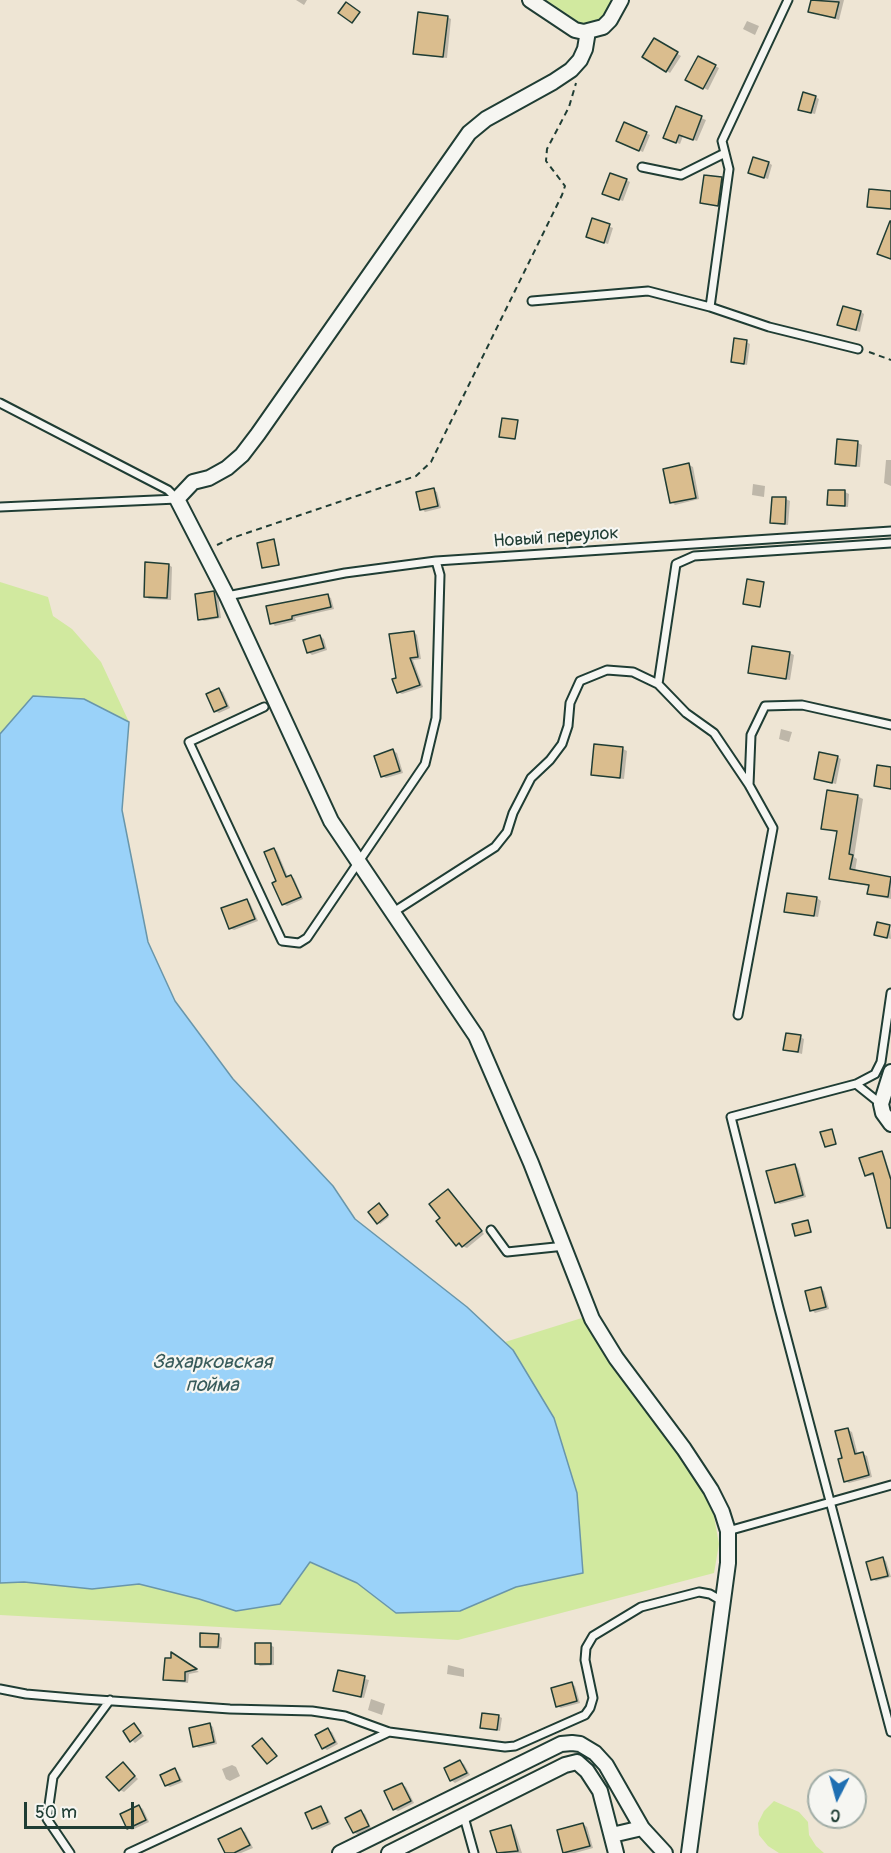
<!DOCTYPE html>
<meta charset="utf-8">
<style>
body{margin:0}
#map{position:relative;width:891px;height:1853px;overflow:hidden;background:#eee5d4;font-family:Pangolin,sans-serif}
canvas{display:block}
.north{position:absolute;left:807px;top:1769px;width:60px;height:60px;box-sizing:border-box;background:#f6f6f2;border:2px solid #a0aca6;border-radius:50%;rotate:186deg;font-size:16px;font-weight:700;line-height:24px;text-align:center;color:#1f3d34}
.north::after{content:'';display:block;margin:auto;width:21px;height:27px;background:#1f6fb2;clip-path:polygon(50% 0,100% 100%,50% 72%,0 100%)}
.scale{position:absolute;left:24px;top:1802px;width:110px;height:27px;box-sizing:border-box;border:3px solid #1f3d34;border-top:0;padding-left:8px;font-size:18px;line-height:21px;white-space:nowrap;color:#1f3d34;-webkit-text-stroke:4px #f6f6f2;paint-order:stroke}
</style>
<div id="map">
<canvas width="891" height="1853"></canvas>
<div class="north">С</div>
<div class="scale">50 m</div>
</div>
<script>
const ctx = document.querySelector('canvas').getContext('2d');
ctx.lineJoin = 'round';
function paint(path, color) { ctx.fillStyle = color; ctx.fill(path, 'evenodd'); }
const poly = rows => new Path2D(rows.map(r => 'M' + r).join(''));
function strokePath(path, color, width, dash) { ctx.strokeStyle = color; ctx.lineWidth = width; ctx.lineCap = dash ? 'butt' : 'round'; ctx.setLineDash(dash || []); ctx.stroke(path); }
function drawText(font, color, halo, rows, align = 'center') {
  ctx.font = font + ' Pangolin,sans-serif'; ctx.lineWidth = 4.5; ctx.setLineDash([]); ctx.textBaseline = 'middle'; ctx.strokeStyle = halo; ctx.fillStyle = color; for (const [text, x, y, turn = 0] of rows) {
    ctx.save(); ctx.translate(x, y); ctx.rotate((+turn || 0) * Math.PI / 180); ctx.textAlign = isNaN(turn) ? turn : align; if (halo) ctx.strokeText(text, 0, 0); ctx.fillText(text, 0, 0); ctx.restore();
  }
}
paint(poly([
 [546,0,613,0,603,17,587,24,582,24],
 [0,582,48,597,53,616,72,629,101,662,129,722,84,699,0,734],
 [585,1317,618,1374,685,1459,713,1511,719,1544,714,1573,458,1640,0,1615,0,1583,24,1582,92,1589,139,1584,199,1599,236,1611,280,1604,309,1562,357,1583,396,1613,460,1611,516,1587,583,1573,577,1493,554,1418,513,1350,505,1342],
 [774,1801,799,1812,808,1822,809,1835,816,1846,824,1853,779,1853,768,1846,759,1835,758,1823,764,1811]
]), '#d1e99f');
const water = poly([
 [33,696,84,699,129,722,122,810,148,942,175,1001,233,1079,333,1186,355,1219,467,1307,513,1350,554,1418,577,1493,583,1573,516,1587,460,1611,396,1613,357,1583,310,1562,280,1604,236,1611,199,1599,139,1584,92,1589,24,1582,0,1583,0,734,33,696]
]);
paint(water, '#9ad2f9');
strokePath(water, '#6996aa', 1.5);
paint(poly([
 [296,0,307,0,304,5],
 [813,0,844,0,839,20,810,11],
 [447,17,451,19,447,58,419,55,415,53],
 [747,21,759,26,755,35,743,29],
 [654,40,681,56,670,73,644,57],
 [698,58,719,68,708,90,687,80],
 [815,97,819,99,815,114,804,111],
 [676,107,706,120,697,141,683,136,680,144,669,139],
 [625,124,650,135,643,152,622,143],
 [769,163,772,165,768,179,754,174],
 [722,179,726,181,722,207,701,202],
 [626,180,630,182,623,201,608,196],
 [891,192,891,210,872,208,869,206],
 [593,220,613,228,608,244,591,238],
 [861,312,864,314,860,332,839,325],
 [746,342,750,344,747,365,732,362],
 [517,422,516,439,502,437],
 [858,443,862,445,860,467,840,466,836,464],
 [886,460,891,460,891,486,884,483],
 [689,465,693,467,699,499,675,505,672,502],
 [753,484,765,486,764,497,752,495],
 [433,490,437,492,441,508,425,512,422,509],
 [845,492,849,494,848,507,833,506,829,504],
 [786,499,790,501,788,525,776,524,772,522],
 [274,541,280,565,265,568,263,567],
 [169,565,172,567,171,600,149,599,145,596],
 [763,583,761,606,746,604],
 [214,592,218,595,221,618,204,621,200,619],
 [327,596,331,598,334,609,295,618,296,621,275,626,272,623],
 [414,632,417,635,421,659,413,660,423,687,402,694,398,692,397,679],
 [320,636,324,639,327,650,312,655,308,652],
 [790,653,794,655,790,680,749,672],
 [219,690,223,692,230,708,219,713,215,711],
 [781,729,792,732,789,742,779,739],
 [595,746,623,749,627,751,624,779,596,776,592,774],
 [393,751,397,753,403,773,386,778,382,776],
 [837,757,841,759,836,784,815,778],
 [857,796,863,799,854,857,857,859,855,872,891,878,891,899,874,896,869,893,870,886,836,881,831,878,838,833,823,828],
 [274,849,277,851,288,877,291,876,294,878,303,899,287,906,283,904,278,882],
 [817,898,821,901,818,917,786,911],
 [246,900,250,903,258,921,234,930,230,928],
 [890,926,891,939,876,935],
 [800,1037,804,1039,802,1054,785,1049],
 [881,1153,884,1154,891,1176,891,1209,875,1175,869,1176,866,1175],
 [794,1165,798,1168,806,1197,780,1204,776,1202],
 [449,1191,452,1193,484,1234,467,1248,457,1244,442,1218],
 [380,1206,389,1217,380,1224,370,1212],
 [808,1221,812,1233,796,1235],
 [821,1289,824,1291,829,1309,815,1313,812,1310],
 [848,1430,852,1432,858,1455,863,1454,867,1456,872,1477,849,1483,845,1481,844,1459],
 [882,1559,886,1561,891,1577,876,1581,872,1579],
 [218,1635,222,1638,221,1649,205,1648,201,1646],
 [270,1645,274,1647,274,1665,260,1666,256,1663],
 [173,1655,199,1672,189,1674,188,1683,169,1681,165,1679],
 [448,1665,464,1669,464,1677,447,1674],
 [339,1672,369,1680,364,1698,335,1690],
 [571,1684,575,1686,580,1703,561,1708,557,1706],
 [371,1699,385,1704,382,1715,368,1710],
 [498,1716,502,1718,500,1731,482,1727],
 [134,1725,144,1736,135,1743,132,1740],
 [210,1725,213,1727,217,1744,199,1748,195,1746],
 [328,1730,332,1732,338,1744,327,1750,323,1747],
 [460,1762,464,1764,470,1775,455,1783,451,1780],
 [123,1764,138,1779,124,1792,120,1790],
 [232,1765,236,1767,240,1776,230,1781,226,1779,222,1769],
 [175,1770,178,1772,183,1782,170,1787,166,1785],
 [402,1784,406,1787,414,1803,398,1811,394,1809],
 [139,1806,143,1809,149,1822,132,1830,128,1828],
 [320,1808,324,1810,331,1824,317,1830,314,1828],
 [361,1812,365,1814,371,1828,358,1835,354,1832],
 [583,1824,587,1827,593,1848,575,1853,565,1853,558,1831],
 [510,1827,514,1829,522,1853,499,1853,492,1832],
 [241,1830,245,1832,253,1848,241,1853,226,1853]
]), '#0003');
const building = poly([
 [811,0,839,2,835,18,808,12,811,0],
 [346,2,360,12,352,23,338,13,346,2],
 [418,12,448,16,443,57,413,54,418,12],
 [654,38,678,52,666,72,642,57,654,38],
 [698,56,716,65,703,89,685,80,698,56],
 [803,92,816,96,811,113,798,110,803,92],
 [676,106,702,116,693,140,679,135,676,143,663,138,676,106],
 [624,122,647,132,639,151,616,141,624,122],
 [753,157,769,162,764,178,748,173,753,157],
 [610,173,627,179,619,200,602,194,610,173],
 [704,175,722,177,718,206,700,203,704,175],
 [869,189,891,191,891,209,867,207,869,189],
 [592,218,610,224,604,243,586,237,592,218],
 [890,221,891,221,891,259,877,254,890,221],
 [843,306,861,311,856,330,837,325,843,306],
 [734,338,747,340,744,364,731,362,734,338],
 [502,418,518,420,515,439,499,437,502,418],
 [837,439,858,441,856,466,835,464,837,439],
 [689,463,696,498,670,503,663,469,689,463],
 [434,488,438,506,420,510,416,492,434,488],
 [828,490,845,490,845,506,827,505,828,490],
 [772,497,786,497,785,524,770,523,772,497],
 [274,539,279,565,262,568,257,543,274,539],
 [145,562,169,564,167,598,144,597,145,562],
 [747,579,764,582,760,607,743,604,747,579],
 [214,591,218,617,198,620,195,594,214,591],
 [328,594,331,607,292,616,292,619,270,624,266,606,328,594],
 [414,631,418,657,410,658,420,685,397,693,392,679,396,678,389,634,414,631],
 [320,635,324,648,307,653,303,640,320,635],
 [752,646,790,652,786,679,748,673,752,646],
 [219,688,227,706,214,712,206,694,219,688],
 [594,744,623,747,620,778,591,775,594,744],
 [393,749,400,771,381,777,374,756,393,749],
 [819,752,838,756,832,783,814,779,819,752],
 [877,765,891,767,891,789,874,786,877,765],
 [827,790,858,795,849,854,853,855,850,869,891,877,888,897,867,894,869,885,829,879,837,831,821,829,827,790],
 [274,848,286,877,291,875,301,897,282,905,272,883,276,881,264,852,274,848],
 [787,893,817,897,814,916,784,912,787,893],
 [247,899,255,919,229,929,221,908,247,899],
 [877,922,890,925,887,938,874,935,877,922],
 [786,1033,801,1035,798,1052,783,1050,786,1033],
 [832,1129,836,1144,825,1147,820,1132,832,1129],
 [882,1151,891,1180,891,1228,887,1228,873,1173,865,1176,859,1158,882,1151],
 [795,1164,803,1195,775,1203,766,1171,795,1164],
 [448,1189,482,1231,462,1247,459,1243,456,1246,436,1221,440,1218,429,1204,448,1189],
 [379,1203,388,1215,377,1224,368,1212,379,1203],
 [808,1220,811,1232,795,1236,792,1224,808,1220],
 [821,1287,826,1307,810,1311,805,1291,821,1287],
 [848,1428,855,1454,863,1452,869,1475,844,1482,838,1459,842,1458,835,1431,848,1428],
 [883,1557,888,1576,871,1580,866,1562,883,1557],
 [200,1633,219,1634,218,1647,200,1647,200,1633],
 [255,1643,271,1643,271,1664,255,1664,255,1643],
 [171,1652,197,1669,185,1672,185,1681,163,1680,165,1658,171,1658,171,1652],
 [338,1670,365,1676,361,1697,333,1691,338,1670],
 [572,1682,577,1701,556,1707,551,1688,572,1682],
 [482,1713,499,1715,497,1730,480,1728,482,1713],
 [134,1723,141,1733,130,1742,123,1731,134,1723],
 [210,1723,214,1742,193,1747,189,1728,210,1723],
 [328,1728,335,1742,322,1749,315,1735,328,1728],
 [262,1738,277,1756,267,1764,252,1746,262,1738],
 [460,1760,467,1773,450,1781,444,1768,460,1760],
 [123,1762,135,1776,119,1791,106,1777,123,1762],
 [175,1768,180,1780,165,1786,160,1775,175,1768],
 [402,1783,411,1801,393,1810,384,1791,402,1783],
 [139,1805,146,1820,127,1829,120,1814,139,1805],
 [321,1806,328,1822,312,1829,305,1813,321,1806],
 [361,1810,369,1826,353,1833,345,1818,361,1810],
 [583,1823,590,1846,563,1853,557,1830,583,1823],
 [511,1825,518,1851,497,1853,490,1831,511,1825],
 [241,1828,250,1845,234,1853,225,1853,218,1839,241,1828]
]);
paint(building, '#dabd8e');
strokePath(building, '#1f3d34', 1.5);
const lane = poly([
 [642,167,681,175,725,153],
 [532,301,648,291,710,307,729,169,722,141,788,0],
 [710,307,769,327,858,349],
 [0,403,168,490,177,499],
 [0,507,177,499],
 [227,596,345,573,436,561,891,531],
 [658,684,686,713,714,733,749,785,773,828,738,1015],
 [264,707,189,742,282,941,299,943,307,938,425,764,436,718,440,575,436,561],
 [749,785,751,735,765,706,802,705,891,725],
 [392,913,495,847,507,832,513,813,531,778,550,760,562,744,568,726,570,703,580,681,607,670,633,672,658,684,676,564,694,556,891,543],
 [891,993,881,1062,875,1074,856,1084,731,1117,779,1308,891,1732],
 [856,1084,881,1104],
 [491,1230,507,1252,565,1246],
 [728,1531,891,1485],
 [0,1689,26,1694,84,1699,230,1709,312,1711,345,1716,389,1732,505,1747,515,1746,585,1715,590,1708,593,1698,585,1660,586,1648,593,1636,641,1607,699,1592,710,1594,722,1601],
 [464,1817,474,1853],
 [70,1853,47,1819,53,1777,110,1700],
 [129,1853,389,1732]
]);
const street = poly([
 [530,0,575,30,584,32,603,27,610,20,621,0],
 [588,31,585,49,580,60,571,70,553,82,486,119,469,133,258,434,242,455,227,468,209,478,193,482,177,499,227,596,331,821,476,1036,531,1163,592,1319,616,1358,684,1449,711,1490,722,1512,728,1531,728,1563,689,1853],
 [891,1072,881,1104,883,1113,891,1124],
 [612,1835,642,1828],
 [340,1853,561,1744,572,1743,580,1744,595,1753,606,1765,642,1828,665,1853],
 [389,1853,565,1765,577,1762,587,1771,600,1791,616,1853]
]);
strokePath(lane, '#1f3d34', 11);
strokePath(street, '#1f3d34', 18);
strokePath(poly([
 [869,352,891,360],
 [217,545,232,538,416,476,431,462,562,195,565,186,546,161,547,149,569,107,576,83]
]), '#1f3d34', 2, [6, 4.5]);
strokePath(lane, '#f6f6f2', 7);
strokePath(street, '#f6f6f2', 14);
drawText('18px', '#1f3d34', '#f6f6f2', [
 ["Новый переулок",556,538,-4]
]);
drawText('italic 20px', '#385b5b', '#f6f6f2', [
 ["Захарковская",212,1363],
 ["пойма",212,1386]
]);
</script>
